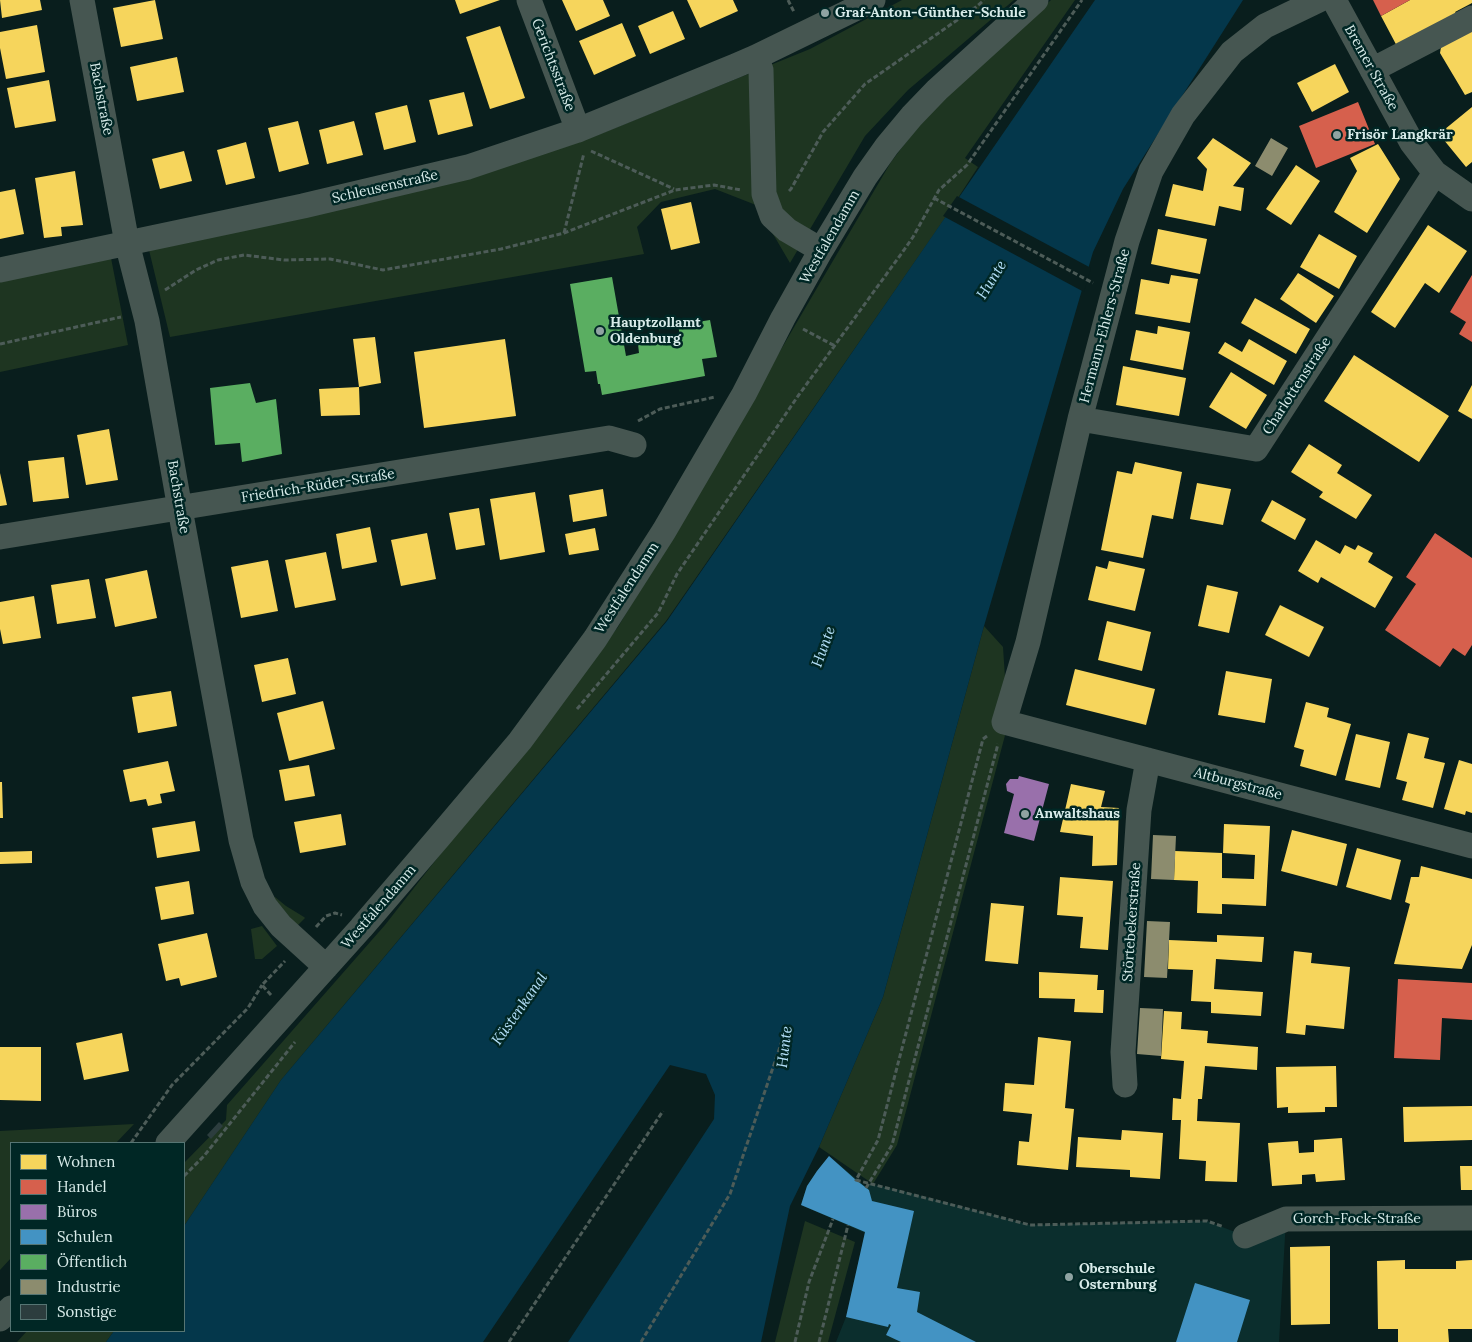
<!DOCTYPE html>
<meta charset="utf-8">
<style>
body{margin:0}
#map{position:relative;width:1472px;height:1342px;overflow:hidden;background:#091e1d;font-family:Lora,serif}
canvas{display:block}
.legend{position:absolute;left:10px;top:1142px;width:175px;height:190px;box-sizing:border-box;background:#002725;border:1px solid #567573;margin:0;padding:6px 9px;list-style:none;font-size:15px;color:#d7ebe9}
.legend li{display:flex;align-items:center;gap:10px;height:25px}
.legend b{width:25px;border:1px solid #567573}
</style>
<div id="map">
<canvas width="1472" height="1342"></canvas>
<ul class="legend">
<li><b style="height:14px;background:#f6d55c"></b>Wohnen</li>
<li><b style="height:14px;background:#d6604d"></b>Handel</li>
<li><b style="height:14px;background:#9970ab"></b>Büros</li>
<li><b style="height:14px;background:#4393c3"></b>Schulen</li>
<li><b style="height:14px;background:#5aae61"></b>Öffentlich</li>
<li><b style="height:14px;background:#8c8c6e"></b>Industrie</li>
<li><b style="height:14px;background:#2c3d3e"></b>Sonstige</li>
</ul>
</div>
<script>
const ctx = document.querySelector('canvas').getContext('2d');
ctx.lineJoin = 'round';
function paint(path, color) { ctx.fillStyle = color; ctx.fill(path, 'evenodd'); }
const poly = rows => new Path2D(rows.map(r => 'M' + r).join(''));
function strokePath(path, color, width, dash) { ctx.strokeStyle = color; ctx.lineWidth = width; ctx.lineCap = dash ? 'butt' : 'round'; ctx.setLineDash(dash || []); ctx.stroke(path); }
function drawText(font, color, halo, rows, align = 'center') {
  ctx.font = font + ' Lora,serif'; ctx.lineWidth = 5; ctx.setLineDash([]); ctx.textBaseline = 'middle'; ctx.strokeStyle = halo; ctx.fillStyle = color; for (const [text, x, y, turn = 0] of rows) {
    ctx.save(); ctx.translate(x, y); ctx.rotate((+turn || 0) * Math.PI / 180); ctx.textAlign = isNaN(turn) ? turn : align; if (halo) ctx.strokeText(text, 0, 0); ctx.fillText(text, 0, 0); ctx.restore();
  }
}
paint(poly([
 [829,1156,866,1187,869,1184,895,1189,1030,1225,1207,1221,1245,1236,1286,1219,1279,1342,836,1342,846,1317,865,1233,801,1205,807,1186,817,1171]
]), '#0b2e2d');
paint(poly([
 [902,0,1014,0,908,90,865,136,790,263,756,205,715,189,661,202,637,227,644,254,170,337,149,250,605,132,810,49],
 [1051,0,1075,0,965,158,978,167,943,221,666,621,281,1080,184,1226,184,1163,226,1120,227,1105,385,925,618,627,891,162,925,117],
 [111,258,128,345,0,372,0,282],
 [984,626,1003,647,1008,724,897,1145,873,1184,819,1147,883,997],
 [275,897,286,906,304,917,305,918,297,926,274,898],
 [262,926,277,946,262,959,255,959,251,929],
 [134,1124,116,1143,11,1143,11,1258,0,1270,0,1131],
 [805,1221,855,1242,828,1342,775,1342],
 [27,1331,114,1331,106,1342,17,1342]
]), '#1e3521');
paint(poly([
 [1095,0,1243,0,1123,189,1093,252,984,626,883,997,819,1147,790,1206,761,1342,568,1342,714,1119,715,1095,706,1074,670,1065,483,1342,106,1342,114,1331,184,1331,184,1226,281,1080,667,621]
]), '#04374b');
paint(poly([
 [957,196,1091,268,1084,292,943,216]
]), '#091e1d');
paint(poly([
 [0,0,40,0,42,10,2,18],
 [155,0,163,39,121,47,113,8],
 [455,0,500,0,460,14],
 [562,0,603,0,610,16,576,31],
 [687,0,733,0,738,11,700,28],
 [1410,0,1472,0,1472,3,1455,12,1459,18,1399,50,1381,16],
 [673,11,685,39,650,54,638,26],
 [1472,22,1472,92,1465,95,1440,53,1443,36],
 [622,23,636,56,594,75,579,41],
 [37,25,45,72,6,79,0,48,0,32],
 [500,26,525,98,490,109,466,37],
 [177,57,184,92,137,101,130,67],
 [1335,64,1349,92,1312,112,1297,83],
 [49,80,56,121,15,128,7,88],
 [464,92,473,126,438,135,429,100],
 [407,105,416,142,384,150,375,113],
 [1472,107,1472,162,1466,167,1439,134],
 [298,121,309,164,279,172,268,128],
 [354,121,363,155,327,164,319,130],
 [1213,138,1251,163,1233,186,1244,188,1241,211,1219,206,1215,226,1165,216,1173,184,1203,191,1207,169,1197,158],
 [246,142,255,178,226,185,217,150],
 [1378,144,1400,179,1367,233,1334,212,1357,171,1350,158],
 [184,151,192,181,160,189,152,159],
 [1296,165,1320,181,1291,225,1266,209],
 [75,171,83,225,61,227,62,236,44,238,35,178],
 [15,189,24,234,0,239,0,192],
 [691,202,700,243,671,250,661,209],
 [1428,225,1467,251,1439,293,1425,283,1395,328,1371,312],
 [1158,229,1207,239,1200,274,1151,264],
 [1319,234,1357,256,1339,289,1300,267],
 [1298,273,1334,296,1316,323,1280,299],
 [1171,275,1198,279,1190,323,1135,314,1141,279,1169,284],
 [1255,298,1310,329,1296,354,1241,323],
 [1158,326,1190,332,1183,370,1130,360,1136,330,1157,334],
 [375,337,381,383,359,387,360,415,321,416,319,389,359,387,353,339],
 [505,339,516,416,424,428,414,352],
 [1249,339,1287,361,1274,385,1218,353,1225,342,1242,352],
 [1354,355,1449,416,1419,462,1324,401],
 [1123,366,1186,378,1179,416,1116,405],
 [1231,372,1267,395,1246,429,1209,407],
 [1472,385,1472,419,1458,411],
 [109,429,118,480,86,485,77,435],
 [1309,444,1342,465,1337,473,1372,495,1356,519,1319,497,1323,492,1291,472],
 [64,457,69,498,33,502,28,461],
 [1135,462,1182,472,1173,519,1152,515,1143,558,1101,550,1117,471,1132,474],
 [0,473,7,505,0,506],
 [1197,483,1231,489,1223,525,1190,519],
 [603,489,607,516,573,522,569,495],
 [535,492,545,552,500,560,490,499],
 [1272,500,1306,519,1295,540,1261,521],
 [479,508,485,545,456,550,449,513],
 [370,527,377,562,342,569,336,534],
 [595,528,599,550,569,555,565,534],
 [427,533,436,579,401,586,391,540],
 [1316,540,1340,554,1345,545,1355,550,1358,545,1373,553,1368,562,1393,577,1375,608,1321,577,1318,583,1298,571],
 [326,552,336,600,295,608,285,560],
 [268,560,278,611,241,618,231,567],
 [1109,561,1145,569,1135,611,1088,600,1096,566,1107,569],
 [147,570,157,618,115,627,105,579],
 [89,579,96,618,57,624,51,585],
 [1207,585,1238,592,1229,633,1198,626],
 [34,596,41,638,3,644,0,629,0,602],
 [1280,605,1324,627,1309,657,1265,635],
 [1107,621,1151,632,1142,671,1098,660],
 [288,658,296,694,262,702,254,665],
 [1075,669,1155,689,1146,725,1066,705],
 [1226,671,1272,679,1265,723,1218,715],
 [171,691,177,726,138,733,132,697],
 [323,701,335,749,289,761,277,713],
 [1306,702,1329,708,1327,717,1351,724,1336,776,1300,766,1304,750,1294,747],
 [1408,733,1429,738,1424,758,1445,763,1433,808,1402,800,1407,782,1396,779],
 [1356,734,1390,742,1380,788,1345,780],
 [1459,760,1472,764,1472,813,1466,811,1465,815,1444,809],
 [168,761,175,791,160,794,162,803,148,806,146,799,130,802,123,770],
 [309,765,315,796,285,801,279,770],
 [0,782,2,782,3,818,0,818],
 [1071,784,1105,791,1101,807,1119,808,1117,865,1092,866,1093,836,1060,832],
 [341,814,346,845,300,853,294,822],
 [195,821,200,851,157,858,152,828],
 [1224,824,1270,826,1266,906,1222,904,1222,914,1197,913,1198,881,1174,880,1175,851,1222,853,1222,878,1254,879,1255,855,1223,853],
 [1292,830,1347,844,1337,886,1281,871],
 [1357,848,1401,860,1391,900,1346,887],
 [32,851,32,863,0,864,0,852],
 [1421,866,1472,879,1472,945,1462,969,1394,964,1410,904,1405,902,1411,877,1419,877],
 [1060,877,1113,881,1108,950,1080,948,1083,917,1057,915],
 [189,881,194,914,161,920,155,887],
 [991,903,1024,906,1018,964,985,961],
 [207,933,217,977,181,986,179,978,166,981,158,944],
 [1217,935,1264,937,1262,962,1216,959,1214,989,1263,992,1261,1016,1211,1013,1211,1002,1191,1001,1193,970,1168,969,1169,940,1217,942],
 [1294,951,1312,953,1311,963,1350,967,1344,1029,1306,1025,1305,1035,1286,1033],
 [1039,972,1098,975,1097,990,1104,990,1103,1013,1074,1012,1075,999,1039,998],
 [1164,1011,1182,1012,1181,1029,1208,1031,1207,1043,1258,1047,1257,1070,1205,1066,1202,1099,1198,1099,1197,1121,1240,1123,1237,1182,1205,1181,1206,1161,1179,1159,1181,1120,1172,1120,1173,1098,1181,1099,1184,1061,1161,1059],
 [122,1033,129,1071,84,1080,76,1043],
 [1038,1037,1071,1041,1065,1108,1074,1109,1068,1170,1017,1165,1019,1141,1029,1142,1032,1114,1003,1111,1005,1083,1034,1085],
 [0,1047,41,1047,41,1101,0,1100],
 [1336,1066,1337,1107,1325,1107,1325,1112,1288,1113,1288,1107,1277,1108,1276,1067],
 [1472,1106,1472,1140,1404,1142,1403,1107],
 [1122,1130,1163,1133,1160,1179,1130,1177,1130,1170,1076,1167,1078,1137,1121,1140],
 [1342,1138,1345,1180,1316,1182,1315,1174,1302,1175,1302,1184,1272,1186,1268,1143,1298,1141,1299,1153,1314,1152,1314,1140],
 [1460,1166,1472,1166,1472,1190,1461,1190],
 [1330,1246,1330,1324,1291,1325,1290,1247],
 [1405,1260,1405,1269,1456,1269,1456,1261,1472,1260,1472,1329,1448,1329,1449,1342,1398,1342,1398,1329,1378,1329,1377,1261]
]), '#f6d55c');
paint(poly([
 [1373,0,1410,0,1381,16],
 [1358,102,1375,144,1316,168,1299,126],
 [1472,275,1472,342,1459,334,1466,322,1450,312],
 [1435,533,1472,558,1472,645,1465,656,1453,648,1440,667,1385,630,1416,584,1406,577],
 [1398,979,1472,983,1472,1020,1442,1018,1440,1060,1394,1058]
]), '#d6604d');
paint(poly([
 [1019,776,1049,784,1034,841,1004,833,1014,794,1007,791,1006,784,1010,779,1018,779]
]), '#9970ab');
paint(poly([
 [829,1156,856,1180,869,1190,872,1201,914,1211,897,1288,920,1292,917,1312,976,1342,901,1342,886,1335,891,1325,889,1324,888,1327,846,1317,865,1232,801,1205,807,1186,817,1171],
 [1195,1283,1250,1300,1237,1342,1176,1342]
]), '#4393c3');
paint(poly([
 [612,277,626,356,639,353,638,344,680,336,678,325,710,320,717,357,702,359,705,376,602,395,600,384,598,384,596,371,585,372,570,284],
 [250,383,256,403,276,399,282,454,242,462,240,443,215,445,210,388]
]), '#5aae61');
paint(poly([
 [1271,138,1288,148,1272,176,1255,166],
 [1153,835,1176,836,1174,880,1151,879],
 [1147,921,1170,922,1167,978,1144,977],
 [1140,1008,1163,1009,1161,1056,1137,1054]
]), '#8c8c6e');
paint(poly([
 [219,1122,223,1126,211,1139,207,1135]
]), '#2c3d3e');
strokePath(poly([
 [788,0,794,12],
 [591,151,674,189],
 [789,191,791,189,823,132,865,84,976,7,984,0],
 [934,198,1093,283],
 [564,233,584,153],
 [165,290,196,270,218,260,244,255,284,260,330,259,383,270,501,249,564,233,675,190,714,185,741,190],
 [803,329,835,346],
 [0,344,121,317],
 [638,421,660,409,715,397],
 [577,709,658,613,677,574,798,396,904,250,913,237,939,190,967,165,1082,0],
 [987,736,983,739,878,1140,856,1180,1030,1225,1207,1221,1224,1227],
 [316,927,326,916,335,913,342,915],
 [271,995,262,985,285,961],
 [131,1143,172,1085,248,1008,262,985],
 [184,1176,204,1156,295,1042],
 [866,1188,892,1145,998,744],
 [509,1342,663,1111],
 [641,1342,730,1194,783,1038],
 [795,1342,809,1282,833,1219],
 [819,1342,848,1225]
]), '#4d5c58', 3, [5, 2.5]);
strokePath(poly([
 [82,0,127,243,147,321,180,509,241,840,253,882,265,906,281,926,326,967],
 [529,0,578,130],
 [1319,0,1265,26,1232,52,1183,115,1151,171,1127,241,1080,419,1028,642,1004,722,1472,846],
 [1334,0,1412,143,1435,173,1472,199],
 [756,57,761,70,764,194,772,216,787,230,821,250],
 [1372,70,1472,18],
 [0,270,303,206,468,167,578,130,735,66,756,57,873,0],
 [1080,419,1256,449,1435,173],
 [0,537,609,438,634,445],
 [1125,1085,1123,1052,1139,810,1148,760],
 [168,1143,361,928,439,837,520,741,595,639,664,531,744,394,783,318,821,250,865,177,887,146,912,116,937,90,1036,0],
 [1245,1236,1286,1219,1472,1218],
 [0,1319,11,1308]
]), '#465651', 25);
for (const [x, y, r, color] of [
 [825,13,5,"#8fa3a2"],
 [1337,135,5,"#8fa3a2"],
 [600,331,5,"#8fa3a2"],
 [1025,814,5,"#8fa3a2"],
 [1069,1277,5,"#8fa3a2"]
]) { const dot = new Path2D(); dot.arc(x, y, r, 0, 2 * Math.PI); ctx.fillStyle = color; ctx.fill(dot); strokePath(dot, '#002725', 2); }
drawText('bold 14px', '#d7ebe9', '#002725', [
 ["Graf-Anton-Günther-Schule",835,13],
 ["Frisör Langkrär",1347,135],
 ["Hauptzollamt",610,323],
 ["Oldenburg",610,339],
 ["Anwaltshaus",1035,814],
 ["Oberschule",1079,1269],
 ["Osternburg",1079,1285]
], 'left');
drawText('14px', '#d7ebe9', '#002725', [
 ["Gerichtsstraße",553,65,69],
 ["Bremer Straße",1371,68,61],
 ["Bachstraße",101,99,79],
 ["Schleusenstraße",385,187,-13],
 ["Westfalendamm",830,237,-60],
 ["Hermann-Ehlers-Straße",1105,326,-75],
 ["Charlottenstraße",1297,386,-57],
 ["Friedrich-Rüder-Straße",318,486,-9],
 ["Bachstraße",178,497,80],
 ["Westfalendamm",627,588,-57],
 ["Altburgstraße",1238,784,15],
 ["Westfalendamm",379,907,-49],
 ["Störtebekerstraße",1132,922,-86],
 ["Gorch-Fock-Straße",1357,1219]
]);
drawText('italic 15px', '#b4e0f9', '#002725', [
 ["Hunte",992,280,-58],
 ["Hunte",824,647,-70],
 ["Küstenkanal",520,1009,-55],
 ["Hunte",785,1047,-83]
]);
</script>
